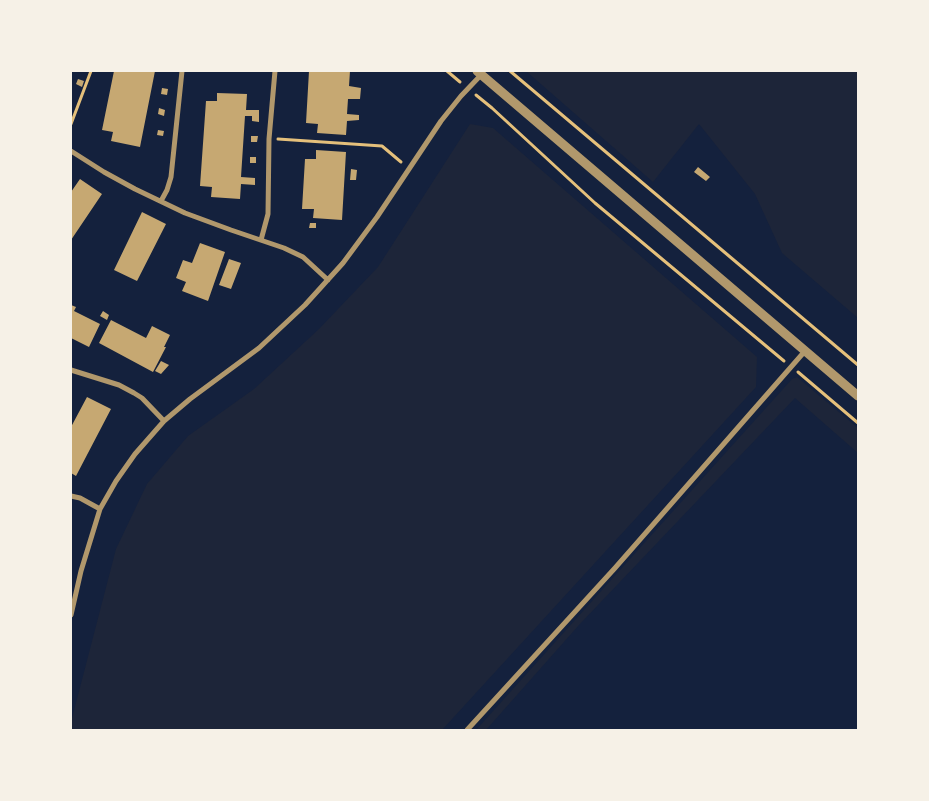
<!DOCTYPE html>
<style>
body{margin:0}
#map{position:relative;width:929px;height:801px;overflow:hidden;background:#14213d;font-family:"PT Sans",sans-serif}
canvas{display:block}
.frame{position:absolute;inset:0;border:72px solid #f6f1e7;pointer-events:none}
</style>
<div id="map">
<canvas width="929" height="801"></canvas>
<div class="frame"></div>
</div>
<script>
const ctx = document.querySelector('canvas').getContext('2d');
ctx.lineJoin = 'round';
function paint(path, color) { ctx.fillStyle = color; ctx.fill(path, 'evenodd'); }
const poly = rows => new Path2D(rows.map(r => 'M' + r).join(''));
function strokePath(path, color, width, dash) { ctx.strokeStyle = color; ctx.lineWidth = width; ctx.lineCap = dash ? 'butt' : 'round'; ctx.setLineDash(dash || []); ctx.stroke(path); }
paint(poly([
 [526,71,858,71,858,318,782,253,755,194,699,124,653,182],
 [470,124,493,128,757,357,756,387,442,730,71,730,71,722,116,549,147,484,188,436,254,389,319,329,378,267],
 [797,377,858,428,858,453,795,398,579,625,486,730,476,730,792,379]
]), '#1d2539');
paint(poly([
 [114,71,155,71,140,147,111,141,113,132,102,130],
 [309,71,350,71,349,86,361,88,360,99,348,99,347,114,359,115,359,120,347,121,346,135,317,133,318,124,306,123],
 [78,79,84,81,82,87,76,84],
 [162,88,168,89,167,95,161,94],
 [217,93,247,94,246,110,259,110,259,122,252,121,252,116,245,116,241,177,255,178,255,185,241,184,240,199,211,197,212,187,200,186,206,101,217,101],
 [159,108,165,110,164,116,158,114],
 [158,130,164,131,163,136,157,135],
 [251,136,258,136,257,142,251,142],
 [316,150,346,152,342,220,313,218,314,209,302,209,305,159,316,159],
 [250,157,256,157,256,163,250,163],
 [698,167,710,177,706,181,694,172],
 [351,169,357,170,356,180,350,180],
 [80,179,102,194,71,240,71,192],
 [142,212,166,224,137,281,114,270],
 [310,223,316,223,316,228,309,228],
 [200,243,225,252,208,301,182,291,186,282,176,278,183,260,192,263],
 [229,259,241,263,231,289,219,285],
 [71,305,76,307,74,311,100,324,89,347,71,338],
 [103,311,109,315,107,320,100,316],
 [111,320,146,338,152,326,170,335,164,347,166,347,153,372,99,343],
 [161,361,169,365,161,374,155,371],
 [87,397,111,409,76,476,71,473,71,427]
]), '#c6a872');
strokePath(poly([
 [447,71,460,82],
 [510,71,858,365],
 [476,95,492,108,595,203,784,361],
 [71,124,91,71],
 [278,139,382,146,401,162],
 [798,372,858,423]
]), '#e5c07b', 3);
strokePath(poly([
 [71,151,104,172,135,189,185,213,231,230,284,248,303,257,328,280],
 [161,201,167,190,171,177,182,71],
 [261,240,268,214,269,139,275,71],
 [71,370,119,385,134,393,142,398,164,421],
 [71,496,80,498,100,509],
 [71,615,81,571,100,509,116,481,135,454,164,421,190,399,259,348,305,305,343,263,377,217,441,121,461,96,481,75],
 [467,730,615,568,805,351]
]), '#b1986c', 5);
strokePath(poly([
 [477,71,858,396]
]), '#b1986c', 9);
</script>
